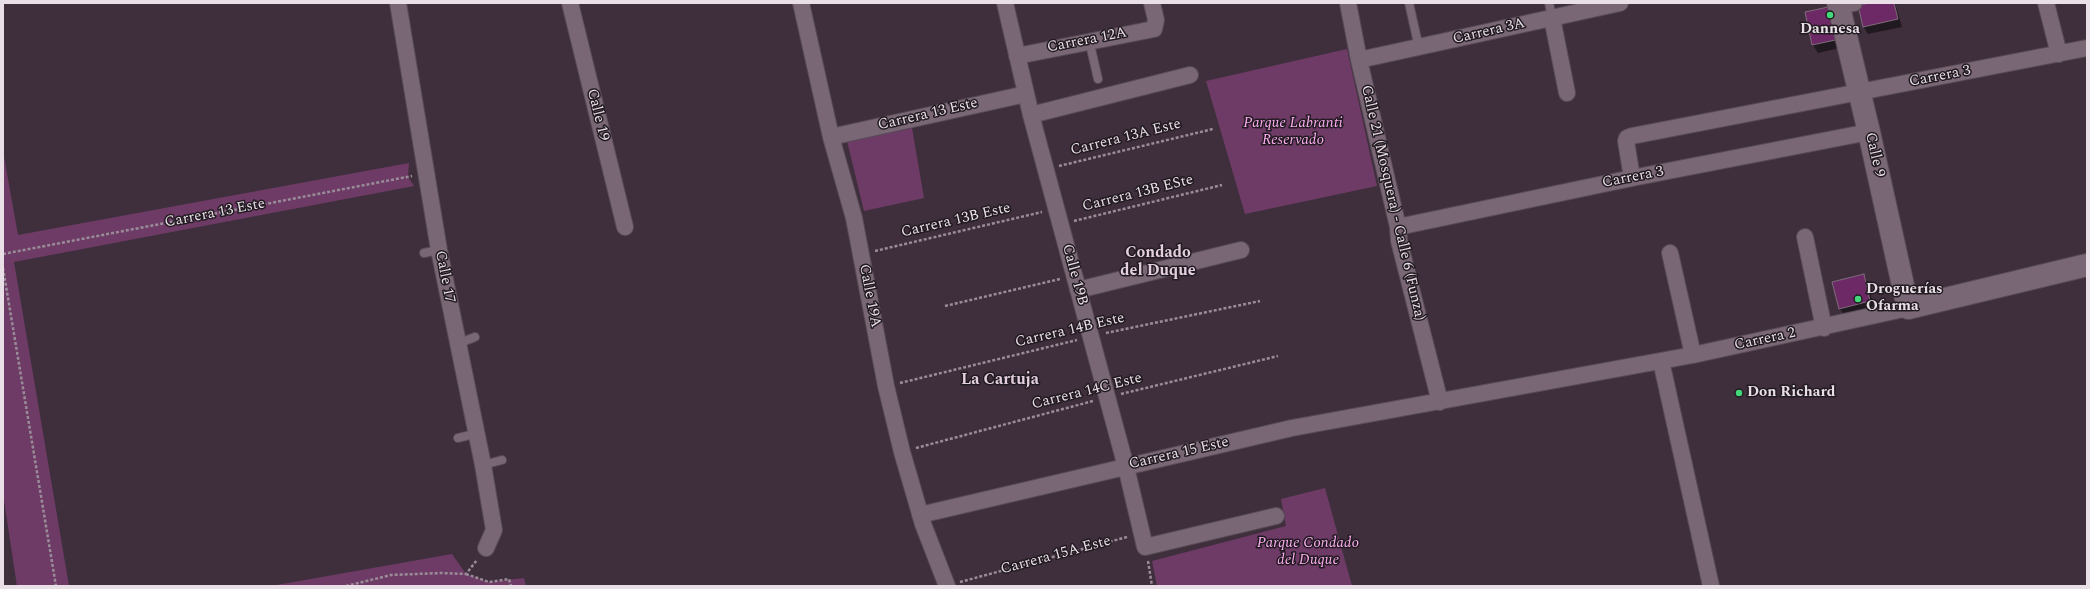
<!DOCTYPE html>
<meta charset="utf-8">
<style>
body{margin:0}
#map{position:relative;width:2090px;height:589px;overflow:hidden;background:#3f2f3c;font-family:Spectral,serif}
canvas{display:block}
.frame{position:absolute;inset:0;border:4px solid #e9dfe7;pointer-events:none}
</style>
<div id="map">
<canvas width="2090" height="589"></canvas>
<div class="frame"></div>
</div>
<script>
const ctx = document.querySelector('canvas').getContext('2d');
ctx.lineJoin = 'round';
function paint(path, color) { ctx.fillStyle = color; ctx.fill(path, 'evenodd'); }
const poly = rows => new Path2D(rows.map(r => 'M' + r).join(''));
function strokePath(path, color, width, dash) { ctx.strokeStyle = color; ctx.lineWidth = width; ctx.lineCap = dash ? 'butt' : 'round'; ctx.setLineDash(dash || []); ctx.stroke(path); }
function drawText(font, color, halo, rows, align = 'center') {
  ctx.font = font + ' Spectral,serif'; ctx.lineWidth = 3; ctx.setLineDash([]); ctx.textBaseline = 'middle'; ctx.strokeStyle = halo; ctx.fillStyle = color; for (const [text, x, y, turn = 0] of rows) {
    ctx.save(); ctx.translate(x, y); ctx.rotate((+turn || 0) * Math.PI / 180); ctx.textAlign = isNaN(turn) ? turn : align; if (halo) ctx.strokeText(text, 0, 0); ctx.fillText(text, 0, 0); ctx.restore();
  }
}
paint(poly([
 [1347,49,1377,186,1245,214,1206,81],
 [912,128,924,198,864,211,847,141],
 [3,151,18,235,409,163,408,177,414,186,14,262,69,586,17,586,3,494],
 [1325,488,1352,586,1157,586,1152,561,1286,526,1281,499],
 [452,554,466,574,489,582,524,578,526,586,271,586]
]), '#6e3b67');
paint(poly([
 [1874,3,1895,3,1902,27,1868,34,1863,26],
 [1806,13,1844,47,1818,53,1813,45],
 [1863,275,1868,283,1874,309,1845,316,1840,309]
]), '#0007');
const building = poly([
 [1870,3,1894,3,1898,19,1863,27,1858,5,1870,3],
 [1833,6,1840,39,1812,45,1805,12,1833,6],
 [1864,274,1870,301,1839,309,1832,282,1864,274]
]);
paint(building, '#6d2966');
strokePath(building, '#7e6c7b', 1);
const service = poly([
 [1409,3,1419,48],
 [1549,3,1552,18],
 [1089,40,1098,79],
 [424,253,439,250],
 [457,344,475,337],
 [458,438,478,433],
 [483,465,502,460]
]);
const minor = poly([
 [398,3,439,250,483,465,494,530,486,548],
 [570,3,625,227],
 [801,3,831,137,854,218,886,386,902,452,923,524,947,586],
 [1005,3,1031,115,1126,467,1145,547,1276,516],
 [1348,3,1359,60,1398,227,1399,241,1440,402],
 [2046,3,2059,54],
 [1839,6,1854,3],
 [1552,18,1567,93],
 [1017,56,1154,29,1156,20,1152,3],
 [1359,60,1620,3],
 [1031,115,1190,75],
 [831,137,1026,94],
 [1632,178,1626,141,1627,138,1632,136,2087,48],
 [1398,227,1632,178,1869,132],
 [1805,237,1824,328],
 [1670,253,1693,355],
 [1078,290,1241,250],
 [1661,361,1711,586],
 [920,515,1292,428,1693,355,1908,308]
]);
const secondary = poly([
 [1838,3,1869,132,1908,308,2087,265]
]);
strokePath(service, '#584b56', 10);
strokePath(minor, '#584b56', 18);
strokePath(secondary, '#584b56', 24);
strokePath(poly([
 [1059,166,1213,129],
 [1074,221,1222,185],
 [875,251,1042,212],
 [3,254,412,176],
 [3,268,56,586],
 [945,306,1060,279],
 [1106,333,1260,301],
 [900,383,1077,340],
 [1121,394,1278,356],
 [916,448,1093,401],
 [1148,561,1152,586],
 [466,574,489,582,509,579,511,586],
 [960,582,1127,537],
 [346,586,391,575,441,573,466,574,477,560]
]), '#998c97', 2.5, [3, 2]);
strokePath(service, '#796776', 8);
strokePath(minor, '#796776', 16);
strokePath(secondary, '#796776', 22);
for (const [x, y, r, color] of [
 [1830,15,4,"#43d77b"],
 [1858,299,4,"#43d77b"],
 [1739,393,4,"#43d77b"]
]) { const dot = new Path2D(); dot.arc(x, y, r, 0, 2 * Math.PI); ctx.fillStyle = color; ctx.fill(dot); strokePath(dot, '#211a20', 1.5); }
drawText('bold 15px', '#e9dfe7', '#211a20', [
 ["Dannesa",1830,30,"center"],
 ["Droguerías",1866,290],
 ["Ofarma",1866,307],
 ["Don Richard",1747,393]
], 'left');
drawText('15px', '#e9dfe7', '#211a20', [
 ["Carrera 3A",1489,32,-13],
 ["Carrera 12A",1087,41,-11],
 ["Carrera 3",1940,77,-11],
 ["Calle 19",597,115,76],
 ["Carrera 13 Este",928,115,-13],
 ["Carrera 13A Este",1126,138,-14],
 ["Calle 9",1874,155,77],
 ["Carrera 3",1633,178,-11],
 ["Carrera 13B ESte",1138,194,-14],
 ["Calle 21 (Mosquera) - Calle 6 (Funza)",1392,203,77],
 ["Carrera 13 Este",215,214,-11],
 ["Carrera 13B Este",956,221,-13],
 ["Calle 19B",1074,275,75],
 ["Calle 17",444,277,79],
 ["Calle 19A",869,296,79],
 ["Carrera 14B Este",1070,331,-13],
 ["Carrera 2",1765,340,-12],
 ["Carrera 14C Este",1087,392,-14],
 ["Carrera 15 Este",1179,454,-13],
 ["Carrera 15A Este",1056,556,-15]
]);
drawText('italic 15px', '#fbadf0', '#211a20', [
 ["Parque Labranti",1293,124],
 ["Reservado",1293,141],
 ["Parque Condado",1308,544],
 ["del Duque",1308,561]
]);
drawText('bold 16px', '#e3cfdf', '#211a20', [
 ["Condado",1158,254],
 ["del Duque",1158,272],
 ["La Cartuja",1000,381]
]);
</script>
